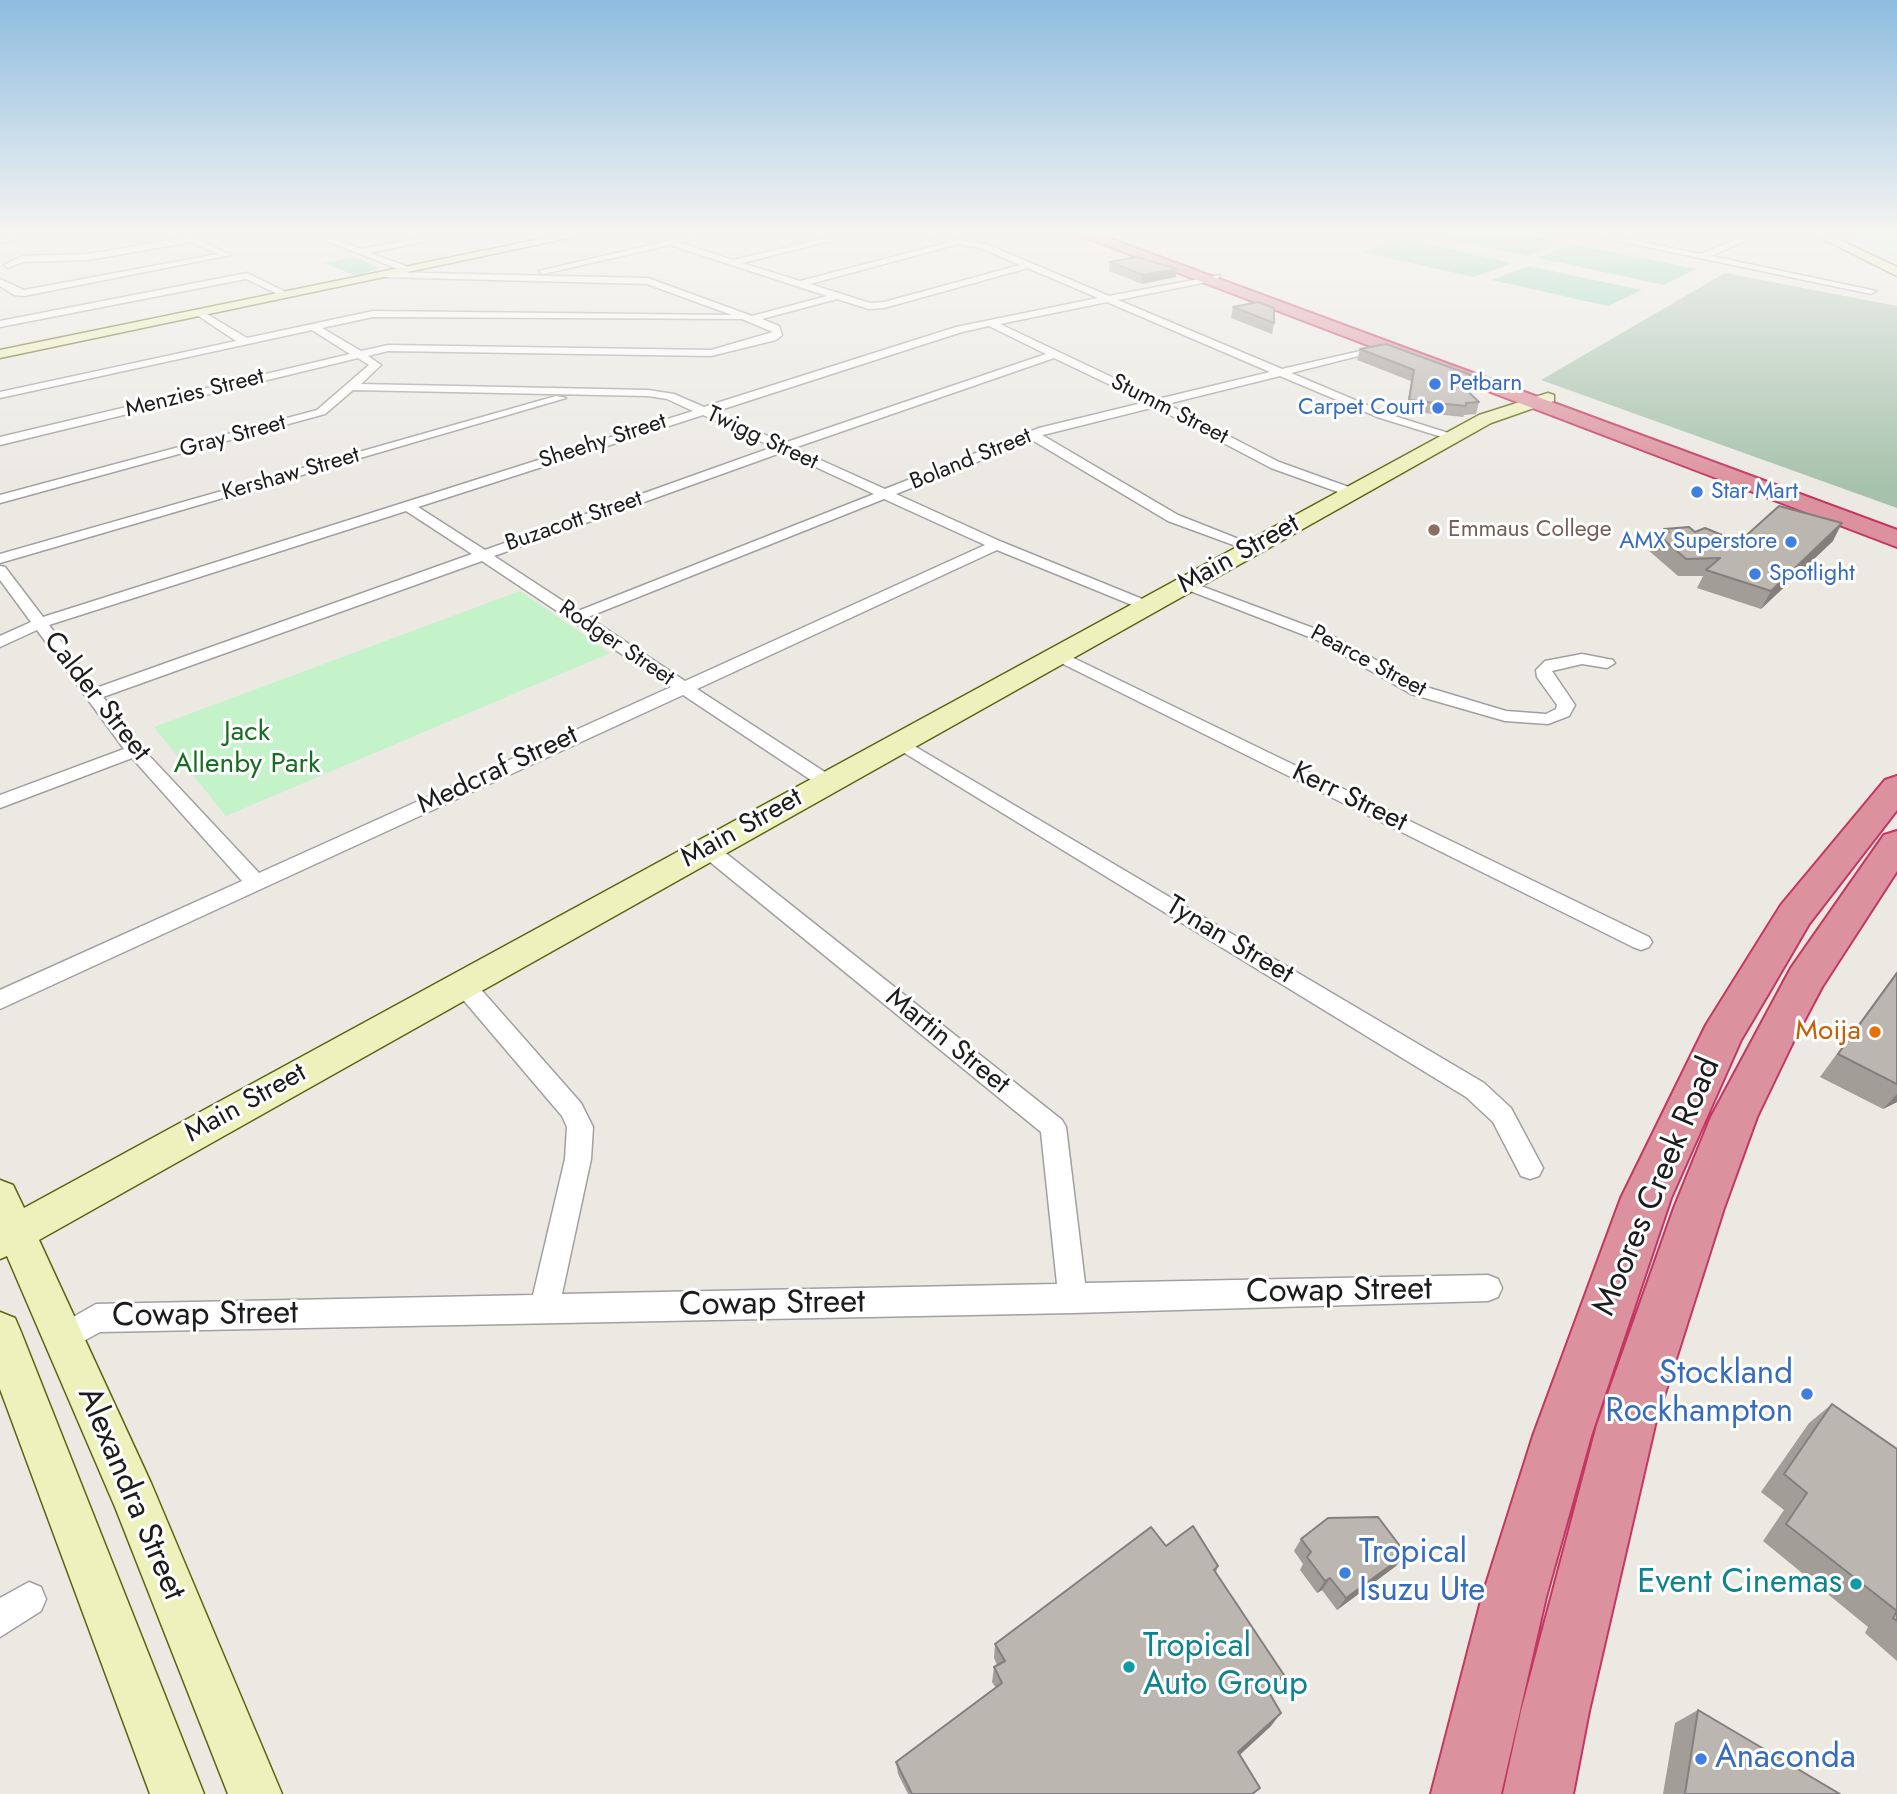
<!DOCTYPE html>
<style>
body{margin:0}
canvas{display:block;background:#ece9e3}
</style>
<canvas width="1897" height="1794"></canvas>
<script>
const ctx = document.querySelector('canvas').getContext('2d');
ctx.lineJoin = 'round';
function paint(path, color) { ctx.fillStyle = color; ctx.fill(path, 'evenodd'); }
const poly = rows => new Path2D(rows.map(r => 'M' + r).join(''));
function strokePath(path, color, width, dash) { ctx.strokeStyle = color; ctx.lineWidth = width; ctx.lineCap = dash ? 'butt' : 'round'; ctx.setLineDash(dash || []); ctx.stroke(path); }
function drawText(font, color, halo, rows, align = 'center') {
  ctx.font = font + ' Jost,sans-serif'; ctx.lineWidth = 6; ctx.setLineDash([]); ctx.textBaseline = 'middle'; ctx.strokeStyle = halo; ctx.fillStyle = color; for (const [text, x, y, turn = 0] of rows) {
    ctx.save(); ctx.translate(x, y); ctx.rotate((+turn || 0) * Math.PI / 180); ctx.textAlign = isNaN(turn) ? turn : align; if (halo) ctx.strokeText(text, 0, 0); ctx.fillText(text, 0, 0); ctx.restore();
  }
}
paint(poly([
 [1725,273,1897,306,1897,508,1541,380]
]), '#a6c2ac');
paint(poly([
 [1847,235,1897,235,1897,258],
 [520,591,610,653,226,816,154,727]
]), '#c4f2c9');
paint(poly([
 [1428,235,1525,235,1562,242,1527,256],
 [1400,238,1512,263,1474,277,1361,252],
 [1572,244,1696,269,1664,285,1538,258],
 [354,257,380,268,356,276,325,263],
 [1528,266,1642,290,1608,306,1492,280]
]), '#89d3b9');
const street = poly([
 [21,235,40,235,0,243,0,239,21,235],
 [179,235,190,235,231,255,24,296,14,295,0,286,0,279,24,290,218,254,191,242,88,260,23,262,8,268,4,265,22,256,88,254,183,238,179,235],
 [312,235,323,235,361,249,438,235,455,235,370,253,411,268,408,273,312,235],
 [694,235,709,235,680,243,733,260,840,235,854,235,742,263,800,281,950,242,919,235,986,244,1109,296,1220,275,1217,280,1118,300,1282,369,1386,345,1386,349,1291,373,1388,414,1461,437,1455,441,1380,418,1280,376,1167,404,1279,462,1357,490,1357,496,1352,497,1271,468,1155,407,1047,434,1042,435,1178,515,1259,547,1247,550,1168,521,1032,440,896,494,1002,542,1152,603,1152,609,1142,609,997,550,697,689,834,778,836,782,834,786,820,786,683,695,0,1009,0,990,242,881,132,758,0,808,0,795,124,749,37,630,0,647,0,636,31,622,0,580,0,566,5,567,43,617,693,411,667,399,648,396,353,390,325,414,0,503,0,495,317,410,369,365,358,358,0,445,0,437,350,354,312,330,0,398,0,392,236,341,197,315,200,310,247,338,373,311,732,315,647,284,382,277,385,272,648,278,752,316,827,296,670,245,543,274,539,271,694,235],
 [958,244,981,248,1020,265,884,302,870,303,810,284,958,244],
 [1028,268,1098,298,956,327,704,407,674,394,648,390,361,384,381,365,368,356,388,351,711,356,776,340,782,335,779,326,762,319,837,299,869,309,884,308,1028,268],
 [1107,302,1270,372,1158,399,1000,324,1107,302],
 [373,317,742,319,773,332,711,350,388,345,361,351,322,328,373,317],
 [989,326,1046,354,784,443,714,412,962,332,989,326],
 [1054,358,1146,402,1039,428,885,489,794,448,1054,358],
 [703,415,773,447,485,550,418,507,703,415],
 [783,452,874,494,578,611,494,556,783,452],
 [884,499,985,545,685,681,588,617,884,499],
 [406,511,472,554,96,688,49,625,406,511],
 [482,561,671,687,259,873,141,747,103,697,482,561],
 [1590,235,1606,235,1701,254,1747,235,1758,235,1711,256,1876,291,1871,294,1590,235],
 [247,273,292,295,284,297,246,279,0,327,0,321,247,273],
 [556,396,566,398,0,563,0,554,556,396],
 [1185,580,1329,634,1423,686,1506,711,1546,714,1556,709,1557,705,1537,677,1536,670,1545,661,1582,654,1613,660,1615,663,1607,668,1582,664,1552,671,1575,705,1569,716,1548,724,1505,721,1411,694,1317,640,1180,587,1178,584,1185,580],
 [1057,650,1649,937,1652,942,1649,947,1641,950,1633,947,1051,658,1049,655,1057,650],
 [899,737,1484,1083,1511,1108,1543,1168,1539,1176,1530,1179,1521,1176,1493,1122,1466,1097,893,746,890,742,899,737],
 [706,841,713,843,1062,1120,1066,1127,1085,1283,1488,1275,1498,1279,1502,1288,1498,1297,1488,1301,1073,1313,100,1332,62,1353,52,1349,47,1339,52,1329,96,1304,533,1295,565,1159,567,1127,562,1116,454,989,451,983,454,977,462,975,470,977,581,1103,593,1127,591,1159,562,1294,1057,1284,1041,1132,699,853,696,848,699,843,706,841],
 [29,1582,41,1587,46,1599,41,1611,0,1637,0,1598,29,1582]
]);
const secondary = poly([
 [560,235,583,235,0,358,0,350,560,235],
 [1815,235,1830,235,1897,267,1897,276,1815,235],
 [1548,393,1554,395,1554,401,1491,423,39,1240,151,1483,282,1794,228,1794,115,1507,7,1256,0,1259,0,1180,13,1185,24,1208,1479,415,1548,393],
 [0,1312,15,1318,21,1332,204,1794,150,1794,0,1389,0,1312]
]);
const highway = poly([
 [1079,235,1100,235,1897,530,1897,547,1079,235],
 [1897,776,1897,810,1809,924,1770,991,1741,1040,1671,1198,1591,1436,1546,1597,1501,1794,1431,1794,1482,1597,1533,1436,1621,1198,1706,1025,1781,905,1885,780,1897,776],
 [1897,831,1897,871,1822,987,1793,1042,1757,1117,1724,1208,1655,1425,1589,1711,1573,1794,1503,1794,1521,1711,1597,1425,1674,1208,1711,1117,1791,968,1884,835,1897,831]
]);
strokePath(street, '#a0a0a0', 3);
strokePath(secondary, '#596511', 3);
strokePath(highway, '#c33762', 4);
paint(street, '#fff');
paint(secondary, '#edf1bb');
paint(highway, '#dc929e');
paint(poly([
 [1110,262,1177,269,1176,277,1142,284,1109,271],
 [1233,307,1274,323,1272,334,1231,318],
 [1360,349,1482,379,1479,390,1468,391,1479,402,1476,414,1464,415,1463,417,1406,411,1411,381,1357,360],
 [1664,529,1695,532,1739,542,1833,541,1761,609,1697,588,1703,576,1678,576,1648,550,1656,533,1662,533],
 [1897,971,1897,1102,1883,1109,1820,1077],
 [1832,1404,1897,1449,1897,1661,1865,1633,1868,1627,1763,1541,1784,1510,1761,1492,1809,1423],
 [1301,1539,1396,1566,1337,1610,1322,1590,1317,1593,1300,1570,1303,1564,1294,1551],
 [1166,1546,1218,1566,1216,1572,1284,1675,1273,1689,1269,1692,1271,1726,1239,1755,1255,1794,908,1794,898,1774,896,1762,996,1688,992,1682,994,1667,997,1665,994,1658,995,1644],
 [1698,1710,1840,1794,1663,1794,1675,1723]
]), '#a29d97');
paint(poly([
 [1177,269,1176,277,1142,284,1143,275],
 [1842,523,1833,541,1761,609,1771,591],
 [1897,1094,1897,1102,1883,1109],
 [1406,1554,1396,1566,1337,1610,1346,1598],
 [1330,1578,1322,1590,1317,1593,1325,1581],
 [1284,1675,1273,1689,1257,1703,1267,1689],
 [1281,1713,1271,1726,1229,1765,1238,1752]
]), '#847f7b');
const building = poly([
 [1137,257,1177,269,1143,275,1110,262,1137,257],
 [1258,302,1274,308,1274,323,1233,307,1258,302],
 [1386,344,1482,379,1457,381,1479,402,1466,403,1466,406,1409,400,1414,370,1360,349,1386,344],
 [1779,506,1842,523,1771,591,1706,570,1720,558,1686,559,1656,533,1669,532,1664,529,1689,527,1695,532,1705,528,1739,542,1779,506],
 [1897,973,1897,1084,1838,1054,1897,973],
 [1832,1404,1897,1449,1897,1621,1893,1618,1897,1611,1786,1524,1807,1493,1784,1474,1832,1404],
 [1378,1517,1406,1554,1346,1598,1330,1578,1325,1581,1307,1557,1311,1552,1301,1539,1328,1518,1378,1517],
 [1193,1526,1218,1566,1214,1570,1284,1675,1267,1689,1281,1713,1238,1752,1260,1788,1252,1794,912,1794,896,1762,1002,1683,994,1667,1005,1661,995,1644,1151,1527,1166,1546,1193,1526],
 [1698,1710,1840,1794,1685,1794,1698,1710]
]);
paint(building, '#bcb6b0');
strokePath(building, '#847f7b', 2);
const sky = ctx.createLinearGradient(0, 0, 0, 486);
sky.addColorStop(0, '#8ebce0');
sky.addColorStop(0.48, '#f6f5f2');
sky.addColorStop(1, '#f6f5f200');
ctx.fillStyle = sky;
ctx.fillRect(0, 0, 1897, 486);
for (const [x, y, r, color] of [
 [1435,384,7,"#3f7fe0"],
 [1438,408,7,"#3f7fe0"],
 [1697,492,7,"#3f7fe0"],
 [1434,530,7,"#8d6e63"],
 [1791,542,7,"#3f7fe0"],
 [1755,574,7,"#3f7fe0"],
 [1875,1032,7,"#e8710a"],
 [1807,1394,7,"#3f7fe0"],
 [1345,1573,7,"#3f7fe0"],
 [1856,1584,7,"#0f9aa8"],
 [1129,1667,7,"#0f9aa8"],
 [1701,1759,7,"#3f7fe0"]
]) { const dot = new Path2D(); dot.arc(x, y, r, 0, 2 * Math.PI); ctx.fillStyle = color; ctx.fill(dot); strokePath(dot, '#fff', 2.5); }
drawText('23px', '#366cbe', '#fff', [
 ["Petbarn",1449,384],
 ["Carpet Court",1424,408,"right"],
 ["Star Mart",1711,492],
 ["AMX Superstore",1777,542,"right"],
 ["Spotlight",1769,574]
], 'left');
drawText('23px', '#1c1c1c', '#fff', [
 ["Menzies Street",195,394,-14],
 ["Stumm Street",1169,410,27],
 ["Gray Street",233,437,-15],
 ["Twigg Street",762,439,25],
 ["Sheehy Street",603,442,-18],
 ["Boland Street",971,460,-22],
 ["Kershaw Street",291,475,-16],
 ["Buzacott Street",574,522,-19],
 ["Rodger Street",616,644,34],
 ["Pearce Street",1368,662,28]
]);
drawText('23px', '#785e54', '#fff', [
 ["Emmaus College",1448,530]
], 'left');
drawText('28px', '#1c1c1c', '#fff', [
 ["Main Street",1239,555,-29],
 ["Calder Street",96,697,52],
 ["Medcraf Street",498,771,-25],
 ["Kerr Street",1349,798,26],
 ["Main Street",742,829,-29],
 ["Tynan Street",1229,941,31],
 ["Martin Street",947,1042,39],
 ["Main Street",246,1104,-29]
]);
drawText('28px', '#176d21', '#fff', [
 ["Jack",247,733],
 ["Allenby Park",247,765]
]);
drawText('28px', '#c56008', '#fff', [
 ["Moija",1861,1032]
], 'right');
drawText('33px', '#1c1c1c', '#fff', [
 ["Moores Creek Road",1658,1187,-67],
 ["Cowap Street",1339,1292,-1],
 ["Cowap Street",772,1305,-1],
 ["Cowap Street",205,1316,-1],
 ["Alexandra Street",130,1494,67]
]);
drawText('33px', '#366cbe', '#fff', [
 ["Stockland",1793,1375,"right"],
 ["Rockhampton",1793,1413,"right"],
 ["Tropical",1359,1554],
 ["Isuzu Ute",1359,1592],
 ["Anaconda",1715,1759]
], 'left');
drawText('33px', '#0d838f', '#fff', [
 ["Event Cinemas",1842,1584],
 ["Tropical",1143,1648,"left"],
 ["Auto Group",1143,1686,"left"]
], 'right');
</script>
